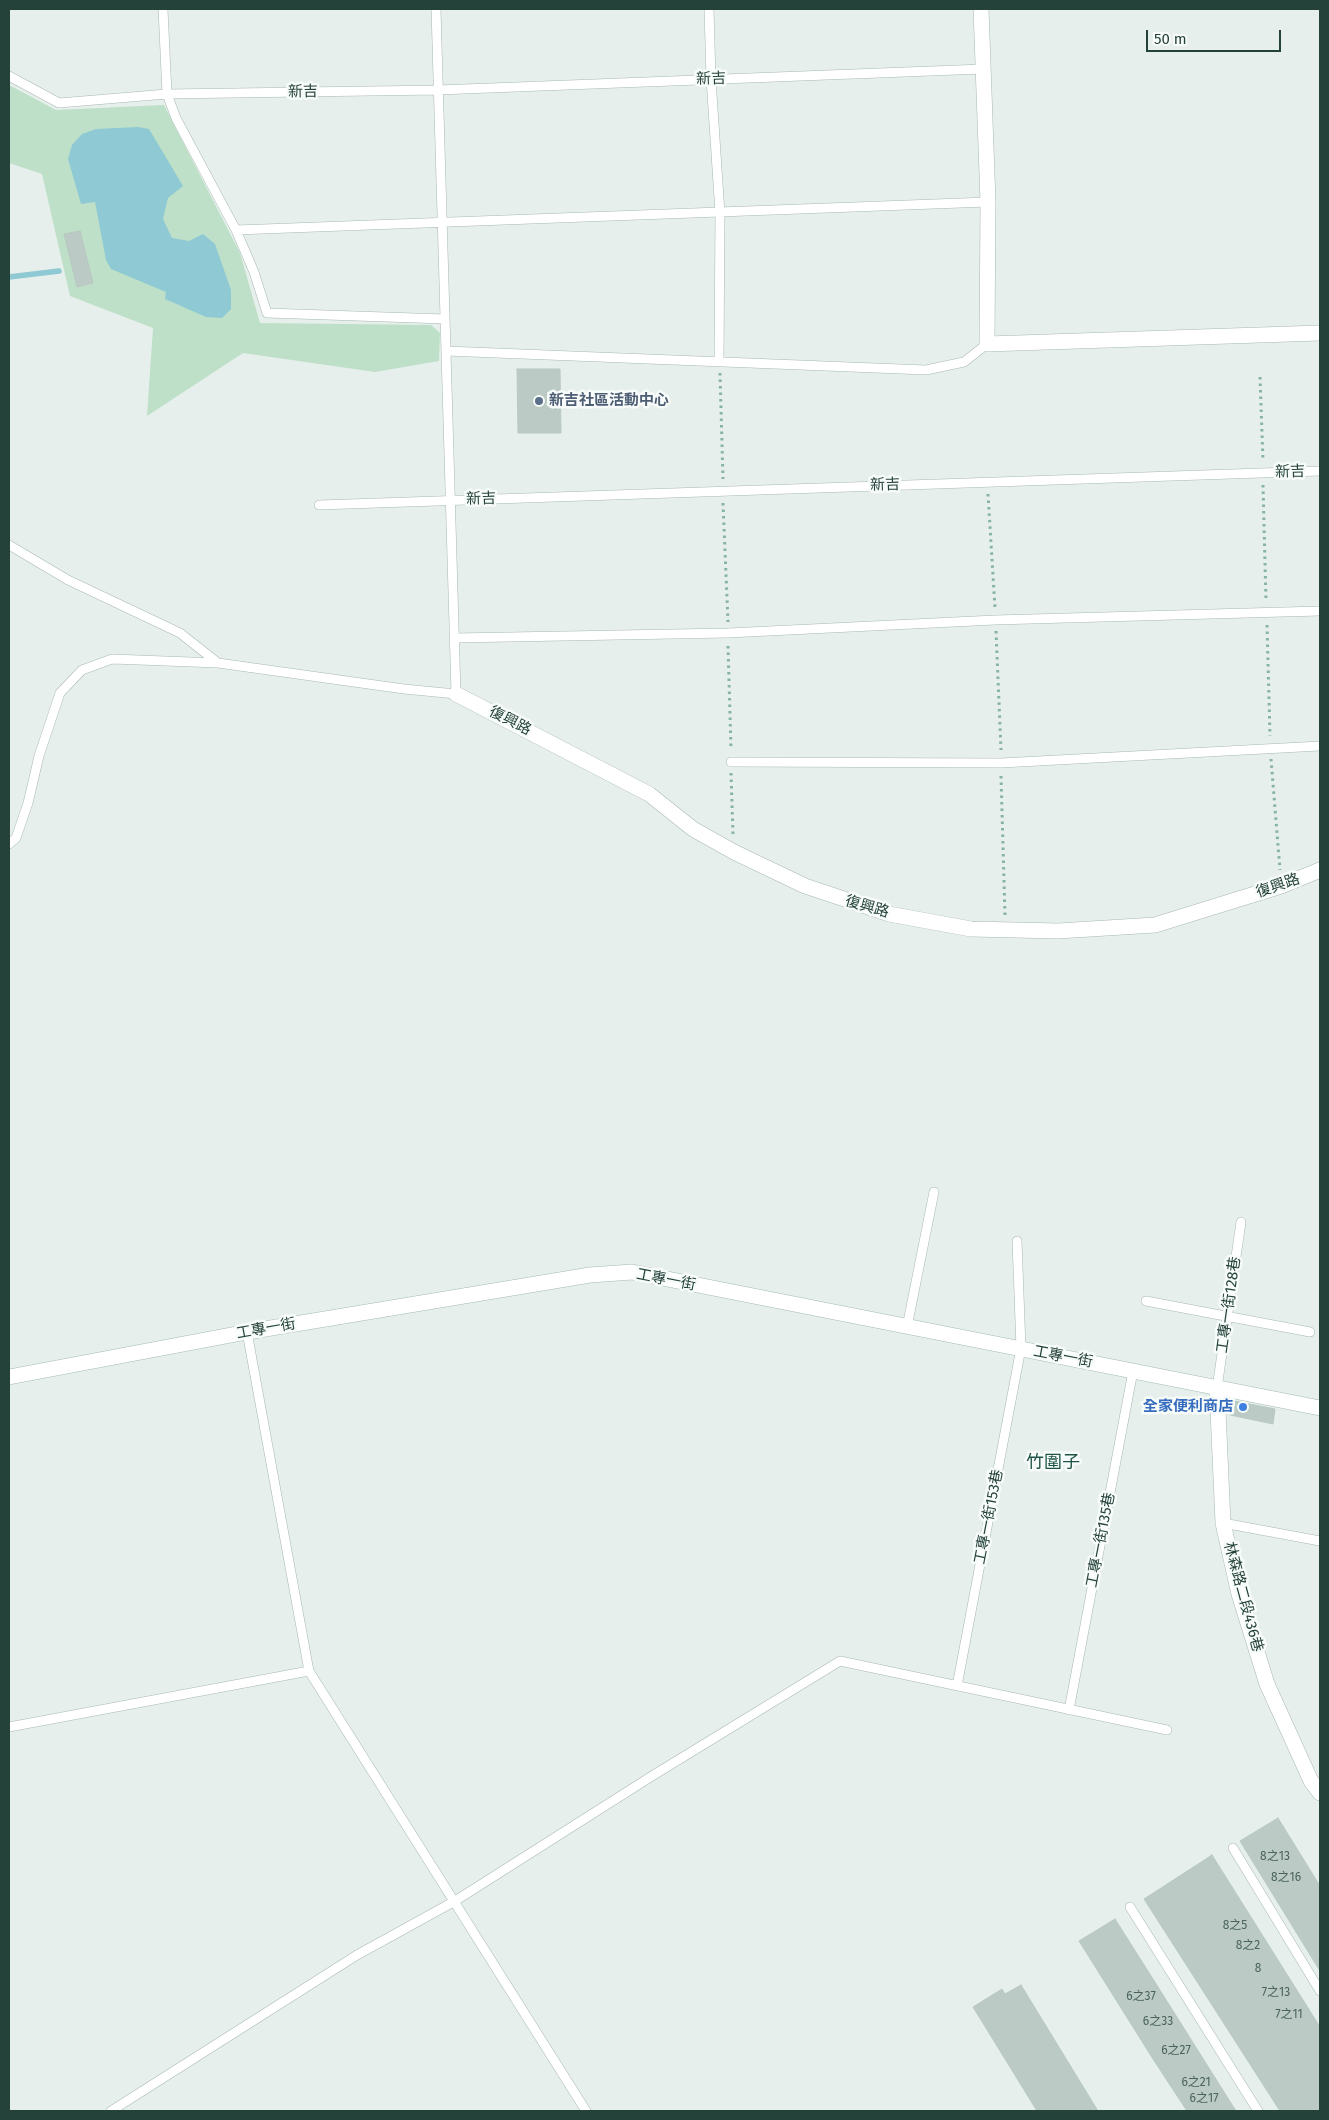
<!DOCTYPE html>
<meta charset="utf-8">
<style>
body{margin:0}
#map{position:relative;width:1329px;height:2120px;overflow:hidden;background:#e6efeb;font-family:"Fira Sans",sans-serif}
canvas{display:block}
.frame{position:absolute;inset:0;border:10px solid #24423a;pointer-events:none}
.scale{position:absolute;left:1146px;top:30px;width:135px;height:22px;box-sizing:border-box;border:2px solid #24423a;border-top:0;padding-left:6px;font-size:15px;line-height:18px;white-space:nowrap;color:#24423a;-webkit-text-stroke:4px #f7fbf9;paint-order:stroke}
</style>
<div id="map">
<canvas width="1329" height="2120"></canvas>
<div class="frame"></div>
<div class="scale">50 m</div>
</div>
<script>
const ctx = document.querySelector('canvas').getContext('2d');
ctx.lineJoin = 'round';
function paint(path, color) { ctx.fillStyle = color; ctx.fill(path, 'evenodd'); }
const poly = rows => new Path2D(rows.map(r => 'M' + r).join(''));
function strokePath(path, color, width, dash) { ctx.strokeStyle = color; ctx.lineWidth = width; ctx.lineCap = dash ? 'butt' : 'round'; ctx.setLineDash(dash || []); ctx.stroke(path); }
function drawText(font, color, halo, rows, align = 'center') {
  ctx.font = font + ' "Fira Sans","Noto Sans TC",sans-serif'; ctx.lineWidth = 5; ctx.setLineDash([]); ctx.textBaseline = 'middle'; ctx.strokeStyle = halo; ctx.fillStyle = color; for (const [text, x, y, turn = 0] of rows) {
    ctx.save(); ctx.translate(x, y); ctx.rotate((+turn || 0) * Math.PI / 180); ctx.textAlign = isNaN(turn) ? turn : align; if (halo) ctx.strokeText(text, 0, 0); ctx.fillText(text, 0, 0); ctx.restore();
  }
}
paint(poly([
 [9,85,56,110,164,105,240,253,260,323,431,325,440,333,439,361,375,372,243,353,147,416,153,328,70,296,42,174,9,163]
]), '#bfe0c8');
paint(poly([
 [138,127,149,129,183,186,168,198,163,219,172,238,189,241,203,234,215,244,231,290,231,309,222,318,206,317,165,299,166,292,111,269,106,260,95,202,81,204,68,159,72,145,82,134,96,129]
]), '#8ec9d4');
strokePath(poly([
 [9,277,59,271]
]), '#8ec9d4', 5.5);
const building = poly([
 [80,231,93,283,77,287,64,234,80,231],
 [517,369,560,369,561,433,518,433,517,369],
 [1229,1400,1275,1409,1273,1424,1230,1415,1229,1400],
 [1278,1818,1320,1886,1320,1971,1240,1841,1278,1818],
 [1212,1855,1320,2027,1320,2111,1280,2111,1144,1899,1212,1855],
 [1115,1919,1153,1979,1236,2111,1187,2111,1153,2059,1079,1941,1115,1919],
 [1021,1985,1098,2111,1037,2111,973,2007,1002,1989,1005,1994,1021,1985]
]);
paint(building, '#bbcac4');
strokePath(building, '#b8c9c2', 1);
const lane = poly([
 [163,9,167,94,176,118,236,230,254,272,267,313,445,319],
 [709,9,711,79,720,213,719,361],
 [9,76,59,103,167,94,438,90,983,69],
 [236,230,988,202],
 [446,351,926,370,964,362,987,344],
 [319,505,1320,471],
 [9,545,68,580,180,633,218,663,404,689,456,694,436,9],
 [455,638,728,633,995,620,1320,611],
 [731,762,1001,763,1320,746],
 [9,844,16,838,28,803,39,756,60,693,82,670,112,659,218,663],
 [1146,1301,1310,1332],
 [907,1327,934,1192],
 [247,1332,309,1671,586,2111],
 [1217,1388,1241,1222],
 [1223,1523,1320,1541],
 [957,1686,1021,1348,1017,1241],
 [1069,1710,1133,1371],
 [9,1727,309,1671],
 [1233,1848,1320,1991],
 [1130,1907,1258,2111],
 [111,2111,357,1955,455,1901,652,1776,840,1661,1167,1730]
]);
const street = poly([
 [981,9,988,202,987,344,1320,333],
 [456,694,649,794,693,829,734,852,805,886,889,914,971,929,1058,931,1155,925,1281,886,1320,870],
 [1217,1388,1223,1523,1239,1594,1267,1684,1311,1781,1320,1793]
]);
const secondary = poly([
 [9,1377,247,1332,590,1275,632,1272,1320,1408]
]);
strokePath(lane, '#a8b8b2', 10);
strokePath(street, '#a8b8b2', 16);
strokePath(secondary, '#a4bbb3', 16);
strokePath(poly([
 [720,373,723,479],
 [1260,377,1263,461],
 [1263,485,1266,601],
 [988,494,995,608],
 [723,503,728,622],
 [1267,625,1270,736],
 [996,631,1001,750],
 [728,646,731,749],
 [1271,759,1280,870],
 [731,773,733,834],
 [1001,776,1005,915]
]), '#86b3a5', 3, [2.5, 4]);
strokePath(lane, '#fff', 9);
strokePath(street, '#fff', 15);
strokePath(secondary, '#fff', 15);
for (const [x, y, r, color] of [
 [539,401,5,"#5c6f8a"],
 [1243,1407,5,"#3f7fe0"]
]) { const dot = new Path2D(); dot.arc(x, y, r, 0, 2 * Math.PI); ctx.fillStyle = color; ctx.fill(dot); strokePath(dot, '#f7fbf9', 2); }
drawText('12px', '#4a645c', null, [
 ["8之13",1275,1857],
 ["8之16",1286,1878],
 ["8之5",1235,1926],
 ["8之2",1248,1946],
 ["8",1258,1969],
 ["7之13",1276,1993],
 ["6之37",1141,1997],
 ["7之11",1289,2015],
 ["6之33",1158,2022],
 ["6之27",1176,2051],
 ["6之21",1196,2083],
 ["6之17",1204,2099]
]);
drawText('15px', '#24423a', '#f7fbf9', [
 ["新吉",711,79,-2],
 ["新吉",303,92,-1],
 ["新吉",1290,472,-2],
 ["新吉",885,485,-2],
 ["新吉",481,499,-2],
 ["復興路",510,721,27],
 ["復興路",1278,886,-19],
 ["復興路",867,907,16],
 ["工專一街",666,1280,11],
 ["工專一街128巷",1229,1305,-82],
 ["工專一街",266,1329,-10],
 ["工專一街",1063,1357,11],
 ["工專一街153巷",989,1517,-79],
 ["工專一街135巷",1101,1540,-79],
 ["林森路二段436巷",1243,1597,75]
]);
drawText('bold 15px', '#4e5e75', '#f7fbf9', [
 ["新吉社區活動中心",549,401]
], 'left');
drawText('bold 15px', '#366cbe', '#f7fbf9', [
 ["全家便利商店",1233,1407]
], 'right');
drawText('18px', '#1f5548', '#f7fbf9', [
 ["竹圍子",1053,1463]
]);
</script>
